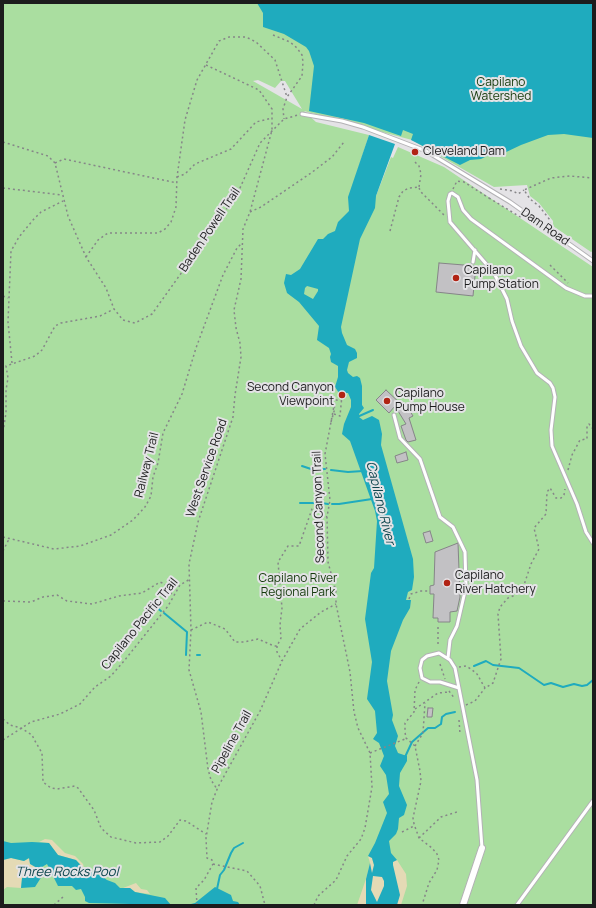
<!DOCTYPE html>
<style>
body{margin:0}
#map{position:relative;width:596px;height:908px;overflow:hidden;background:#e4e3e6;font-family:Manrope,sans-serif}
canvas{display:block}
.frame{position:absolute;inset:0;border:4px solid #1c1c1d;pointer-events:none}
</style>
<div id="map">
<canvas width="596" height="908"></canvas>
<div class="frame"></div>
</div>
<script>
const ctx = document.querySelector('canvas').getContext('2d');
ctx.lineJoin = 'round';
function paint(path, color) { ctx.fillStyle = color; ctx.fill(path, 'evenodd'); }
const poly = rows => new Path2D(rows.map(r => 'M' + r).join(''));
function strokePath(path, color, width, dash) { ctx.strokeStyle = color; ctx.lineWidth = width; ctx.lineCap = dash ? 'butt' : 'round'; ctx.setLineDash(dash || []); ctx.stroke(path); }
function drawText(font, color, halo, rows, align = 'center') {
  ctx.font = font + ' Manrope,sans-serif'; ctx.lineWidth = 4; ctx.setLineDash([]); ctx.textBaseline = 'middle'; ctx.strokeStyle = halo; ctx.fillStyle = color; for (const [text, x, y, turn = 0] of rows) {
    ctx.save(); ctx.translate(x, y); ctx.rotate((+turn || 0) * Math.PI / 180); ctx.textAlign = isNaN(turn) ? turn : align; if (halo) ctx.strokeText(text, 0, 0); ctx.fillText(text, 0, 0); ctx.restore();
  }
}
paint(poly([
 [3,3,593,3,593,251,591,252,553,226,553,221,539,203,530,196,527,185,494,187,412,140,304,111,316,122,369,135,352,188,376,196,391,157,393,158,398,147,444,167,593,267,593,905,3,905],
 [258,80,275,88,281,81,285,81,302,109,253,81]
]), '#aadea0');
paint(poly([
 [45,839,52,840,65,853,75,856,83,864,84,868,76,860,58,855,49,843,39,842],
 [368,856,372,858,374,865,397,860,406,874,407,886,401,905,357,905,366,879,370,863],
 [11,858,24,861,30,858,37,868,33,874,22,878,21,888,7,887,3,890,3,860],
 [136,883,141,889,147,890,150,894,135,892,130,888,123,888]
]), '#e4dab5');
paint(poly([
 [257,3,593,3,593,138,564,134,548,135,521,145,502,154,487,156,481,159,470,160,460,165,411,140,413,134,403,130,401,136,364,123,309,111,314,66,309,51,306,47,284,34,263,27,263,13],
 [369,135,395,144,376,196,375,208,360,239,341,327,342,333,347,345,355,349,357,353,357,358,349,362,347,370,348,373,353,377,357,376,360,378,362,386,362,405,364,408,359,414,359,417,363,420,372,416,379,420,382,434,381,445,413,559,414,577,412,590,408,592,406,600,411,600,410,608,403,620,391,651,387,681,393,715,392,720,398,736,395,746,398,753,407,756,407,761,400,773,399,786,407,805,404,815,399,818,398,829,396,834,389,841,391,853,397,860,393,862,393,865,400,895,397,905,366,905,366,879,370,863,372,873,374,865,372,858,368,856,375,843,387,813,383,802,389,794,386,775,380,766,384,756,379,743,373,739,377,733,375,711,367,699,372,662,365,619,371,573,374,568,377,521,375,511,350,441,342,434,344,424,351,407,351,400,348,393,339,393,335,387,338,377,338,366,331,362,330,357,331,354,329,348,317,340,319,326,299,302,287,293,284,283,286,274,291,275,300,269,318,239,323,239,328,234,335,231,338,222,349,211,348,197],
 [307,286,318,289,318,291,313,299,304,294,305,288],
 [373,876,382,877,384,881,384,886,377,902,371,890],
 [3,841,11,843,32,842,49,843,58,855,76,860,86,871,100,875,107,880,115,883,120,888,130,888,135,892,165,898,171,905,89,903,85,901,85,897,81,889,76,890,72,886,58,886,47,864,42,867,42,876,35,887,21,888,22,878,33,874,37,868,30,864,29,858,24,861,11,858,3,860],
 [215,887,231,895,233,901,238,902,240,905,187,905,195,903]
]), '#1fabbe');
strokePath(poly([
 [357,417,373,410],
 [302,466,314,470,325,469],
 [331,470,348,472,363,471],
 [300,503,314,503],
 [321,503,328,504],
 [332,504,339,504,372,499],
 [156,607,161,611],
 [164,613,187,632,186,655],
 [197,655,200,655],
 [474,666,486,661,493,665,519,668,544,685,551,683,563,687,574,684,582,686,587,685,593,680],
 [405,757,412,742,428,728,435,728,441,724,442,717,446,714,455,712],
 [217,889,220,875,224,870,231,853,234,848,243,843]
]), '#1fabbe', 2);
const building = poly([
 [439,263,476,266,473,296,436,292,439,263],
 [386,390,402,405,405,403,413,416,409,418,416,440,408,442,406,440,401,426,406,424,395,406,389,413,376,400,386,390],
 [406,452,408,460,397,463,395,456,406,452],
 [430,531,433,541,426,543,423,533,430,531],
 [458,543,460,597,457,611,450,612,450,622,438,622,438,618,433,618,434,594,430,594,430,586,434,585,435,552,458,543],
 [428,708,433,708,432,717,427,717,428,708]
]);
paint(building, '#c2c1c4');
strokePath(building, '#868588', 1);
const lane = poly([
 [302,114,342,121,363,127,426,151,510,202,593,261],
 [473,262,475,250],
 [593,296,585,296,566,288,471,219,463,210,458,197,452,193,450,194,448,201,450,222,494,273,507,299,512,321,521,346,537,373,550,383,553,388,555,397,551,430,552,446,577,504,586,532,593,543],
 [394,415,400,438,420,459,440,517,453,527,465,552,466,587,457,626,450,640,448,658],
 [459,688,440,682,430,682,422,678,420,668,422,660,427,656,439,653,450,660,455,668,477,780,482,848],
 [517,905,593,801]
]);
const street = poly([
 [463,905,482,848]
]);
strokePath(lane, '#b3b2b5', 5);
strokePath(street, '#b3b2b5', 8);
strokePath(poly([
 [273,35,290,42,297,48,302,55,303,62,302,76,287,97,283,109,284,119],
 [206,65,259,90,272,109,272,130,250,212,243,229,241,279,234,310,236,328,240,343,241,357,235,395,233,417,198,522,189,564,191,630,189,670,201,712,208,769,211,780,217,789],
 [3,142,48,156,55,163,68,216,86,257,106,288,114,309,123,320,135,323,152,314,222,216,240,188,260,143,284,119,298,115],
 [415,162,419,166,421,174,419,187],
 [55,163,64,159,177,183],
 [177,177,185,174,195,164,231,149,256,122,272,118],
 [3,188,62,195],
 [453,189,457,181,464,182,489,198],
 [500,189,513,191,518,194,524,190],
 [489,198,522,218],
 [250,212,261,207,311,173,332,157,344,142],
 [550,224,550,220,539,206,530,199,524,190,551,178,570,176,593,178],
 [390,231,399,197,403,191,409,188,419,187,420,191,444,215],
 [86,257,98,240,108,233,158,233,165,229,171,222,176,207,177,177,185,120,197,80,219,41,229,37,246,37,256,42,275,60,287,97],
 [550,265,568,283],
 [3,296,8,298],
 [12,363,8,322,11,251,19,237,33,220,41,212,63,201],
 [593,413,593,414],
 [334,414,340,416,342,395],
 [331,422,335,408,334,406],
 [3,432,6,413,6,390,8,378,6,366,35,356,42,350,55,326,61,323,100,316,114,309],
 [568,470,572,455,580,440,587,439,587,426,589,424,593,429],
 [318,505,322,515,327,517],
 [3,537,54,549,80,546,111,535,133,520,145,507,151,496,153,477,158,463,163,433,182,394,196,348,223,275,237,248,241,244],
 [3,551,9,539],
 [409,599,411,594,421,591,428,591],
 [3,601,31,602,43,597,57,595,67,601,92,604,119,596,142,593,160,582,165,584,173,596],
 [191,630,208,622,225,629,235,642,244,642,258,639,274,646,277,646,281,638,280,625,282,608,278,562,288,546,299,546,312,509,328,493],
 [438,644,438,624],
 [277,646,277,652,282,661],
 [440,664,445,679],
 [459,667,466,666,471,669,477,674,485,688,493,683,501,659,498,614,500,607,508,598,520,593,523,588,531,564,539,549,534,528,546,514,547,492,550,488,556,498,561,498,564,495,565,489],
 [419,682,415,690,414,712,405,723,405,732,406,738,415,746,420,771,421,781,413,818,414,824,419,838,432,848,437,854,439,860,437,870,429,883,422,905],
 [449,691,455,699],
 [466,705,475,701,485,688],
 [415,709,438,693,449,692],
 [3,719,10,725,21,728,32,735,35,741,42,753,43,782,51,788,57,789,75,786,78,788,94,810,101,828,111,837,136,843,160,842,168,836,180,820,186,821,206,834],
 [459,720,460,734],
 [3,740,31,722,60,714,80,704,95,687,111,676,124,661,168,606,180,585,190,579],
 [415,746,423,733,425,703],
 [370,753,405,739],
 [402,832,414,826],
 [419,838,441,817,457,812],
 [213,864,247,871,260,886,265,905],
 [39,905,49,905],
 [54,905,63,897],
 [197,905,196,888,204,880,213,864,212,860,207,858,206,838,212,802,218,787,260,711,282,661,300,629,321,612,336,604],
 [314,905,318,896,336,880,347,856,361,839,365,828,372,787,370,753,358,728,354,712,350,672,336,604,336,592,328,562,327,517,330,500,325,454,334,406,336,400,342,401]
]), '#868688', 1.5, [2, 3]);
strokePath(lane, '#fff', 3);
strokePath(street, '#fff', 6);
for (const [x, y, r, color] of [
 [415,152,4,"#b12314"],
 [456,278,4,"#b12314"],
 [342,395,4,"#b12314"],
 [387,401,4,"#b12314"],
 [447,583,4,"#b12314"]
]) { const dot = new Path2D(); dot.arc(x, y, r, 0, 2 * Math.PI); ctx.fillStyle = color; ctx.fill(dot); strokePath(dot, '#e4e3e6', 1.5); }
drawText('12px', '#13390a', '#e4e3e6', [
 ["Capilano",501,83],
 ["Watershed",501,97],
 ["Capilano River",298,579],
 ["Regional Park",298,593]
]);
drawText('12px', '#1c1c1d', '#e4e3e6', [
 ["Cleveland Dam",423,152],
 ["Capilano",464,271],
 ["Pump Station",464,285],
 ["Second Canyon",334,388,"right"],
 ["Viewpoint",334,402,"right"],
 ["Capilano",395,394],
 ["Pump House",395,408],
 ["Capilano",455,576],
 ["River Hatchery",455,590]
], 'left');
drawText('12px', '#1c1c1d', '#e4e3e6', [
 ["Dam Road",545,227,35],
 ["Baden Powell Trail",210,230,-56],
 ["Railway Trail",147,465,-76],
 ["West Service Road",207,468,-71],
 ["Second Canyon Trail",319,507,-92],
 ["Capilano Pacific Trail",140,624,-51],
 ["Pipeline Trail",232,742,-61]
]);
drawText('italic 13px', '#0d464e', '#e4e3e6', [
 ["Capilano River",380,503,76],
 ["Three Rocks Pool",67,872]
]);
</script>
